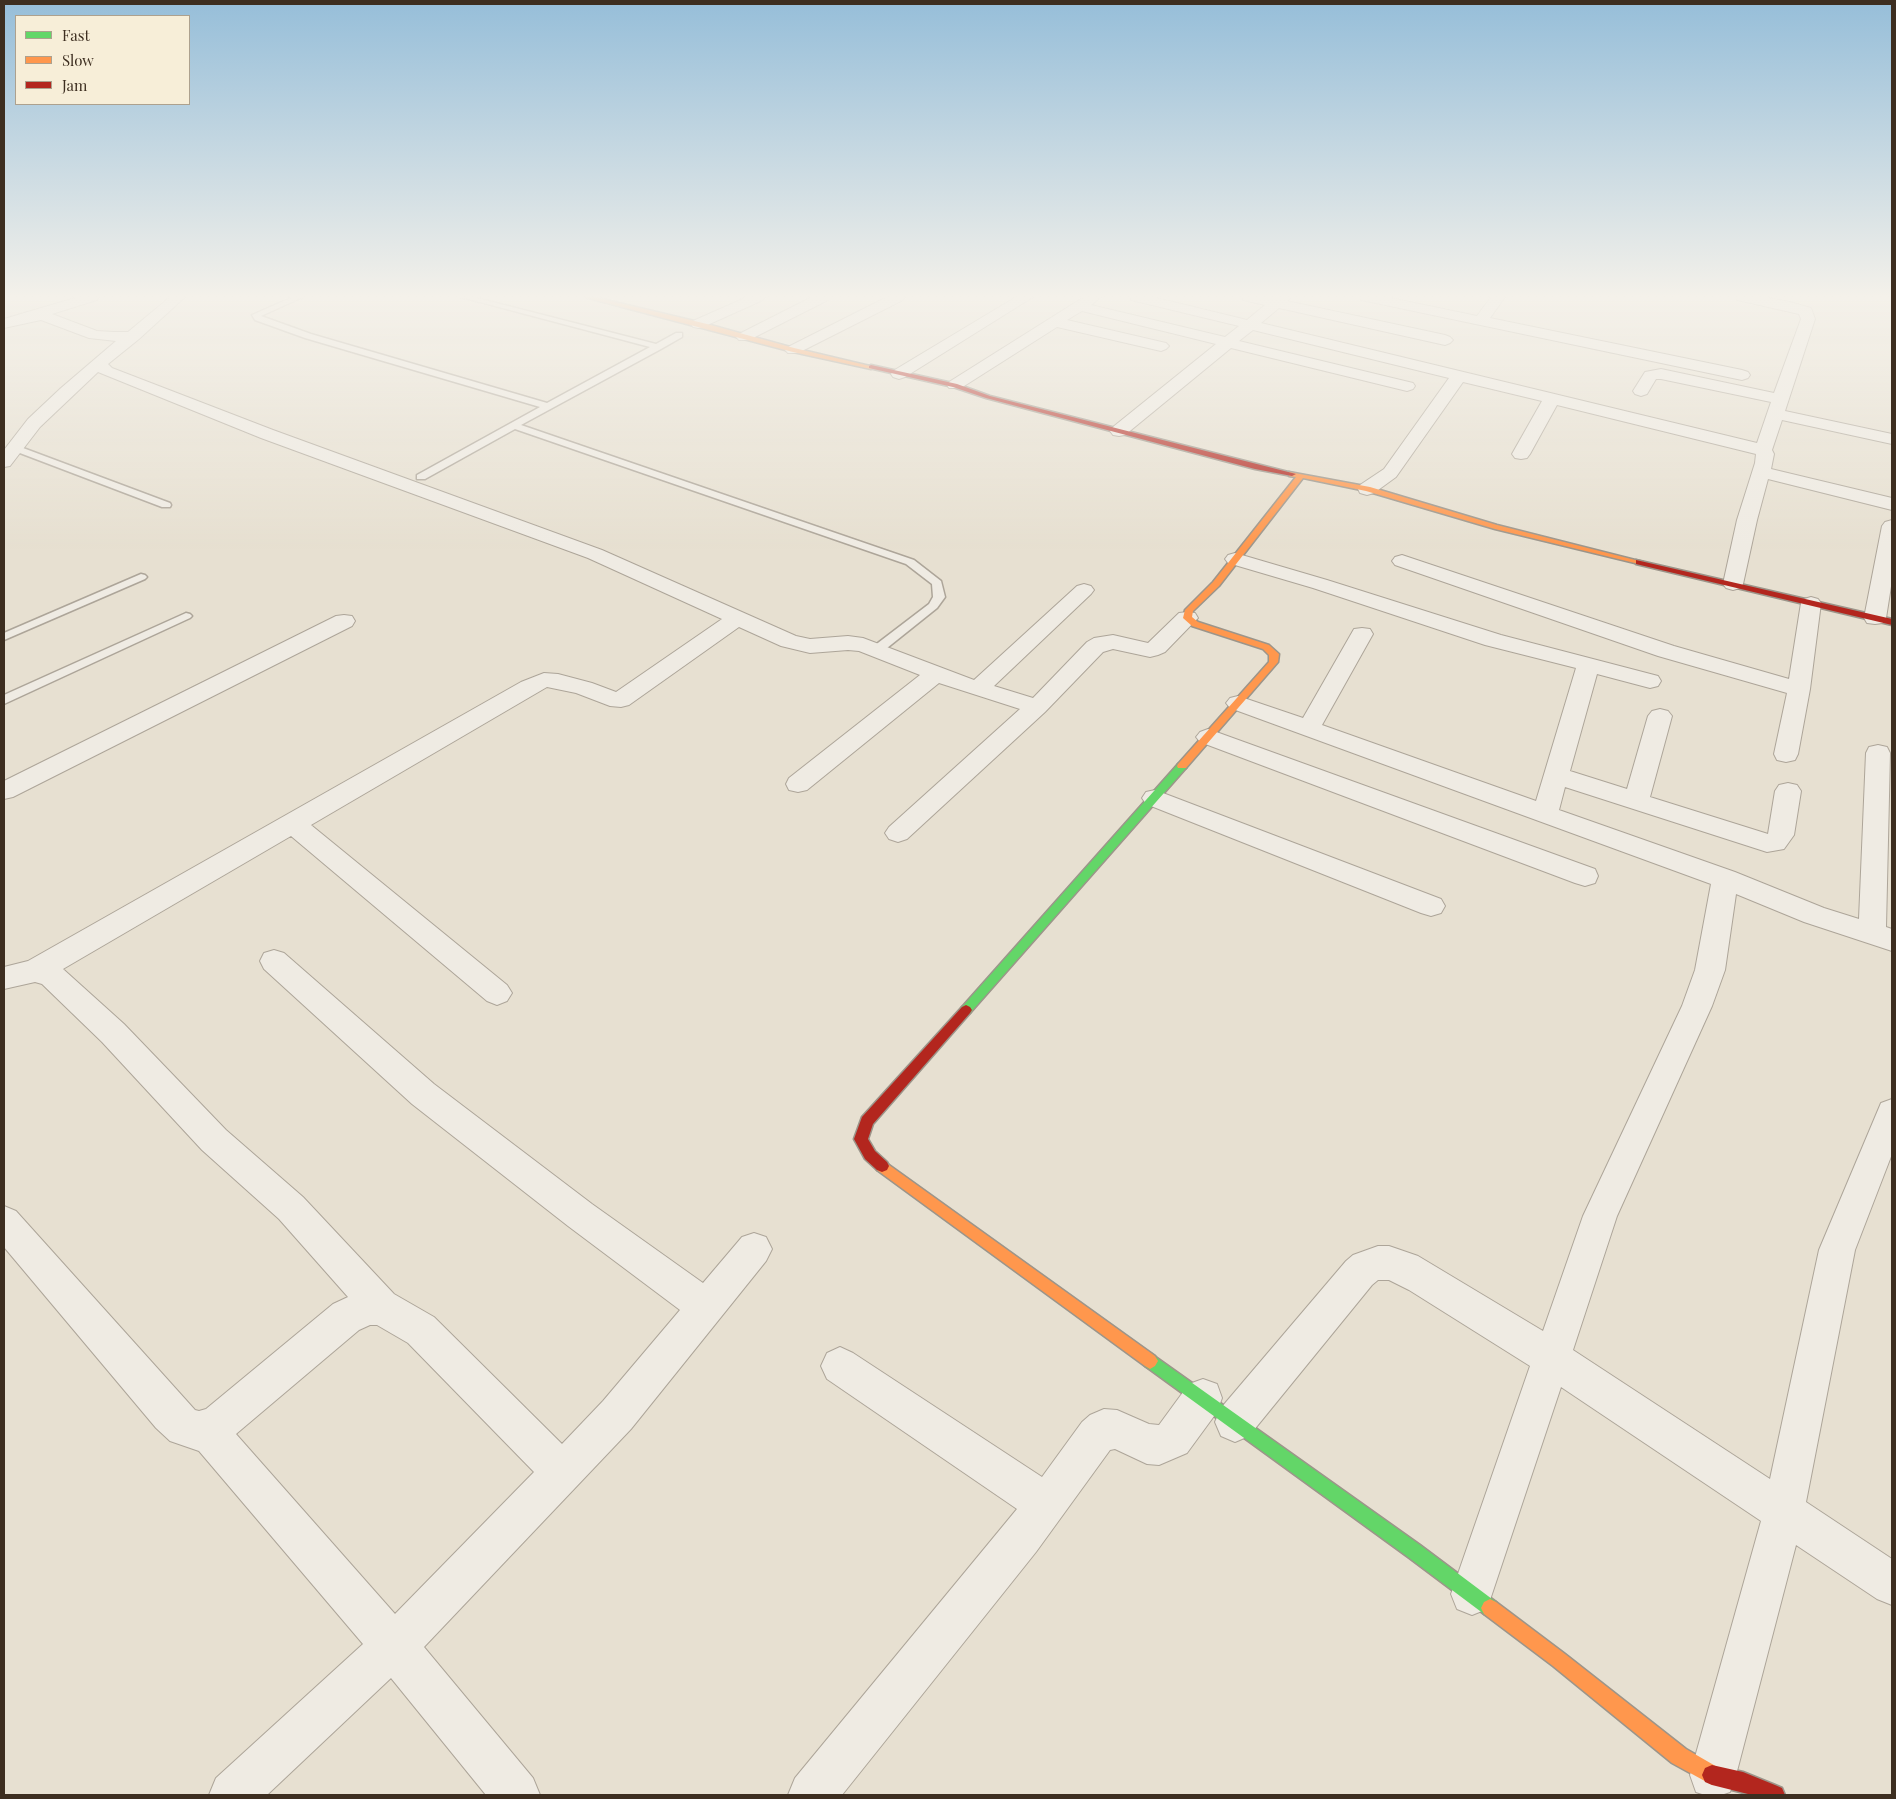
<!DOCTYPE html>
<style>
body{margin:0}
#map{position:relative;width:1896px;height:1799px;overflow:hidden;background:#e7e0d1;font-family:"Playfair Display",serif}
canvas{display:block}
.frame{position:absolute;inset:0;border:5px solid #3d2e20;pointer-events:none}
.legend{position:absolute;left:15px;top:15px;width:175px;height:90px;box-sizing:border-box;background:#f7eed8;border:1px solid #ada18e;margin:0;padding:6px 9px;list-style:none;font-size:15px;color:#3d2e20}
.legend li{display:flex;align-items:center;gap:10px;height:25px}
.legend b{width:25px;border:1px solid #ada18e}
</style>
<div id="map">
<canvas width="1896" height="1799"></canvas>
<div class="frame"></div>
<ul class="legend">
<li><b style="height:6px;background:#63d668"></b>Fast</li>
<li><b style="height:6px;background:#ff974d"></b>Slow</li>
<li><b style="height:6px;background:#b3261e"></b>Jam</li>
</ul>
</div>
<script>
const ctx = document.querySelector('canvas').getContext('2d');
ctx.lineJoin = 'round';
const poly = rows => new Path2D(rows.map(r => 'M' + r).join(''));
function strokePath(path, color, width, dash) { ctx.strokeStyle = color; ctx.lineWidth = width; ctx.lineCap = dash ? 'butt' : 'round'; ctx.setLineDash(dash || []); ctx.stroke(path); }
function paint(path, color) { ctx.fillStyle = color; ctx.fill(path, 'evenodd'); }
const lane = poly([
 [293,297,303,297,261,316,311,334,547,403,650,347,461,297,473,297,656,344,676,333,682,333,682,337,661,349,521,425,914,560,941,581,945,597,937,608,882,652,874,652,872,649,874,646,929,604,933,597,932,584,906,564,515,429,425,479,417,479,417,475,540,407,305,338,255,320,252,315,293,297],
 [15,445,170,503,171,505,170,507,162,507,12,450,10,448,15,445],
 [141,574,145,575,147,577,145,579,4,640,4,633,141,574],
 [186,613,190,614,192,616,190,618,4,704,4,695,186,613]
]);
const street = poly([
 [78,297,99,297,97,300,52,314,97,331,114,332,128,332,170,297,185,297,139,339,108,364,112,368,273,430,602,550,796,636,810,639,848,636,863,638,974,680,1077,586,1084,584,1091,586,1094,590,1091,594,994,686,1033,698,1087,642,1094,638,1113,635,1148,643,1179,613,1187,612,1195,613,1198,618,1165,652,1158,655,1150,657,1113,649,1103,652,1045,712,907,839,898,842,889,839,885,833,889,827,1020,709,939,683,807,790,798,792,789,790,786,784,789,778,920,675,859,651,848,650,810,653,781,646,739,627,629,705,621,707,610,706,576,693,547,687,311,825,507,985,512,993,507,1001,497,1005,487,1001,291,836,63,969,124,1024,226,1130,303,1197,394,1294,434,1317,562,1444,603,1401,680,1310,568,1226,412,1104,264,969,260,961,264,953,274,950,284,953,434,1084,592,1204,703,1283,742,1237,754,1233,766,1237,772,1249,766,1261,631,1429,424,1647,533,1778,540,1795,486,1795,391,1678,267,1795,209,1795,216,1778,363,1644,199,1451,170,1441,156,1428,4,1247,4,1206,16,1211,195,1410,199,1411,206,1409,333,1304,348,1297,279,1219,202,1150,102,1042,42,984,35,982,4,989,4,967,28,961,521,682,544,673,558,674,592,683,616,692,722,619,588,558,261,438,98,372,40,427,10,466,4,467,4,450,28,419,61,388,116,341,89,338,41,320,4,328,4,319,78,297],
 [370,1325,377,1325,408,1343,534,1472,395,1614,236,1434,359,1330,370,1325],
 [747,297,765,297,763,300,703,327,698,328,693,327,691,324,693,321,747,297],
 [812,297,830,297,828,300,749,340,739,340,736,337,739,334,812,297],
 [887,297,905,297,903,300,798,353,788,353,785,350,788,347,887,297],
 [1016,297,1033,297,905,377,899,379,893,377,891,374,893,371,1016,297],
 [1084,297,1101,297,1091,305,1225,337,1239,326,1131,300,1129,297,1153,297,1247,320,1265,305,1243,300,1241,297,1291,297,1287,301,1445,335,1450,337,1453,340,1450,343,1445,345,1279,308,1261,323,1757,443,1771,402,1661,379,1656,379,1647,394,1641,396,1635,394,1633,391,1645,372,1661,369,1774,393,1801,319,1799,314,1737,300,1735,297,1764,297,1790,302,1811,308,1815,319,1785,411,1892,434,1892,444,1782,420,1772,450,1774,454,1771,469,1892,498,1892,510,1768,479,1757,520,1743,584,1740,588,1733,590,1726,588,1723,584,1737,520,1755,463,1756,454,1557,405,1530,454,1527,458,1521,459,1515,458,1512,454,1542,401,1463,382,1396,477,1374,493,1367,495,1360,493,1358,489,1360,485,1384,469,1449,378,1253,330,1239,341,1413,383,1415,386,1413,389,1407,391,1231,348,1125,435,1119,436,1113,435,1110,431,1113,427,1216,344,1082,311,1067,320,1166,343,1169,346,1166,349,1161,351,1057,327,961,388,949,388,947,385,949,382,1084,297],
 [1359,297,1386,297,1477,316,1491,297,1505,297,1490,318,1742,370,1748,372,1750,375,1748,378,1742,380,1366,301,1361,300,1359,297],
 [1892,520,1892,580,1886,618,1883,623,1875,624,1867,623,1864,618,1882,526,1885,522,1892,520],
 [1235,553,1327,580,1501,635,1658,676,1661,681,1658,686,1650,688,1597,674,1570,771,1627,789,1648,716,1652,711,1660,709,1668,711,1672,716,1650,797,1768,834,1775,791,1779,785,1788,783,1797,785,1801,791,1794,835,1784,849,1767,852,1565,787,1559,810,1735,872,1824,908,1859,919,1866,753,1869,747,1878,745,1887,747,1890,753,1886,927,1892,929,1892,951,1804,922,1736,894,1725,970,1712,1006,1617,1216,1573,1350,1770,1479,1819,1250,1881,1103,1892,1099,1892,1154,1855,1250,1806,1502,1892,1559,1892,1605,1877,1599,1796,1545,1736,1775,1730,1792,1721,1795,1705,1795,1696,1792,1690,1775,1761,1521,1561,1387,1487,1609,1472,1615,1457,1609,1451,1594,1530,1366,1409,1290,1389,1280,1378,1280,1372,1285,1249,1436,1235,1442,1221,1436,1215,1422,1221,1408,1346,1261,1353,1255,1378,1246,1389,1246,1418,1256,1543,1331,1583,1216,1682,1006,1695,970,1711,884,1230,708,1226,703,1230,698,1238,696,1303,718,1354,629,1362,628,1370,629,1373,634,1322,725,1536,801,1576,668,1485,645,1313,588,1228,563,1225,559,1228,555,1235,553],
 [1402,555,1674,646,1789,679,1801,603,1804,599,1811,597,1818,599,1821,603,1810,689,1798,754,1795,760,1786,762,1777,760,1774,754,1787,693,1658,656,1395,565,1392,561,1395,557,1402,555],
 [344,615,352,616,355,621,352,626,13,797,4,799,4,781,336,616,344,615],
 [1208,729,1595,869,1598,876,1595,883,1585,886,1575,883,1200,742,1196,737,1200,732,1208,729],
 [1155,790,1441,899,1445,906,1441,913,1431,916,1421,913,1146,804,1142,798,1146,792,1155,790],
 [840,1347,853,1353,1042,1477,1082,1422,1090,1415,1104,1409,1117,1410,1149,1424,1159,1425,1189,1384,1203,1379,1217,1384,1222,1398,1217,1412,1187,1453,1159,1465,1147,1464,1115,1449,1110,1450,1036,1552,842,1795,788,1795,795,1778,1017,1509,827,1379,821,1366,827,1353,840,1347]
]);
const fast = poly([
 [1182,763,1187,766,1186,768,970,1013,966,1015,962,1013,960,1010,962,1007,1178,764,1182,763],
 [1150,1353,1420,1545,1496,1602,1499,1608,1496,1614,1490,1617,1484,1614,1408,1557,1145,1366,1142,1361,1145,1356,1150,1353]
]);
const slow = poly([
 [584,297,594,297,707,324,794,348,874,367,871,369,793,352,584,297],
 [1289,472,1370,487,1497,525,1643,562,1639,564,1495,529,1366,491,1303,478,1219,586,1193,611,1192,617,1198,622,1269,645,1279,654,1278,662,1186,768,1178,768,1177,766,1178,764,1269,662,1269,655,1263,649,1192,626,1183,618,1185,610,1213,582,1296,477,1289,476,1289,472],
 [882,1160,1155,1356,1158,1361,1155,1366,1150,1369,1145,1366,877,1170,875,1166,877,1162,882,1160],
 [1490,1599,1496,1602,1565,1654,1686,1749,1719,1768,1722,1775,1719,1782,1712,1785,1672,1763,1553,1666,1484,1614,1481,1608,1484,1602,1490,1599]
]);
const jam = poly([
 [871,365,957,384,990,396,1296,474,1292,476,1255,469,986,398,953,387,869,368,869,366,871,365],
 [1636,560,1892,619,1892,625,1636,564,1636,560],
 [966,1005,970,1007,972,1010,970,1013,873,1124,868,1139,875,1151,887,1162,889,1166,887,1170,882,1172,877,1170,865,1159,854,1139,862,1117,962,1007,966,1005],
 [1712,1765,1743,1772,1775,1785,1782,1788,1785,1795,1752,1795,1712,1785,1705,1782,1702,1775,1705,1768,1712,1765]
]);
strokePath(lane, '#ada599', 3);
strokePath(street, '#ada599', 2);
strokePath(fast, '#9c958a', 3);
strokePath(slow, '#9c958a', 3);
strokePath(jam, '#9c958a', 3);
paint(lane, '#efebe3');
paint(street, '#efebe3');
paint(fast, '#63d668');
paint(slow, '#ff974d');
paint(jam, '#b3261e');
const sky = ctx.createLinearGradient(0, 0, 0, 549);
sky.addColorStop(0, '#96bed9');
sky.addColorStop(0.54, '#f4f1ea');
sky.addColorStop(1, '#f4f1ea00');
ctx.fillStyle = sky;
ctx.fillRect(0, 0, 1896, 549);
</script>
